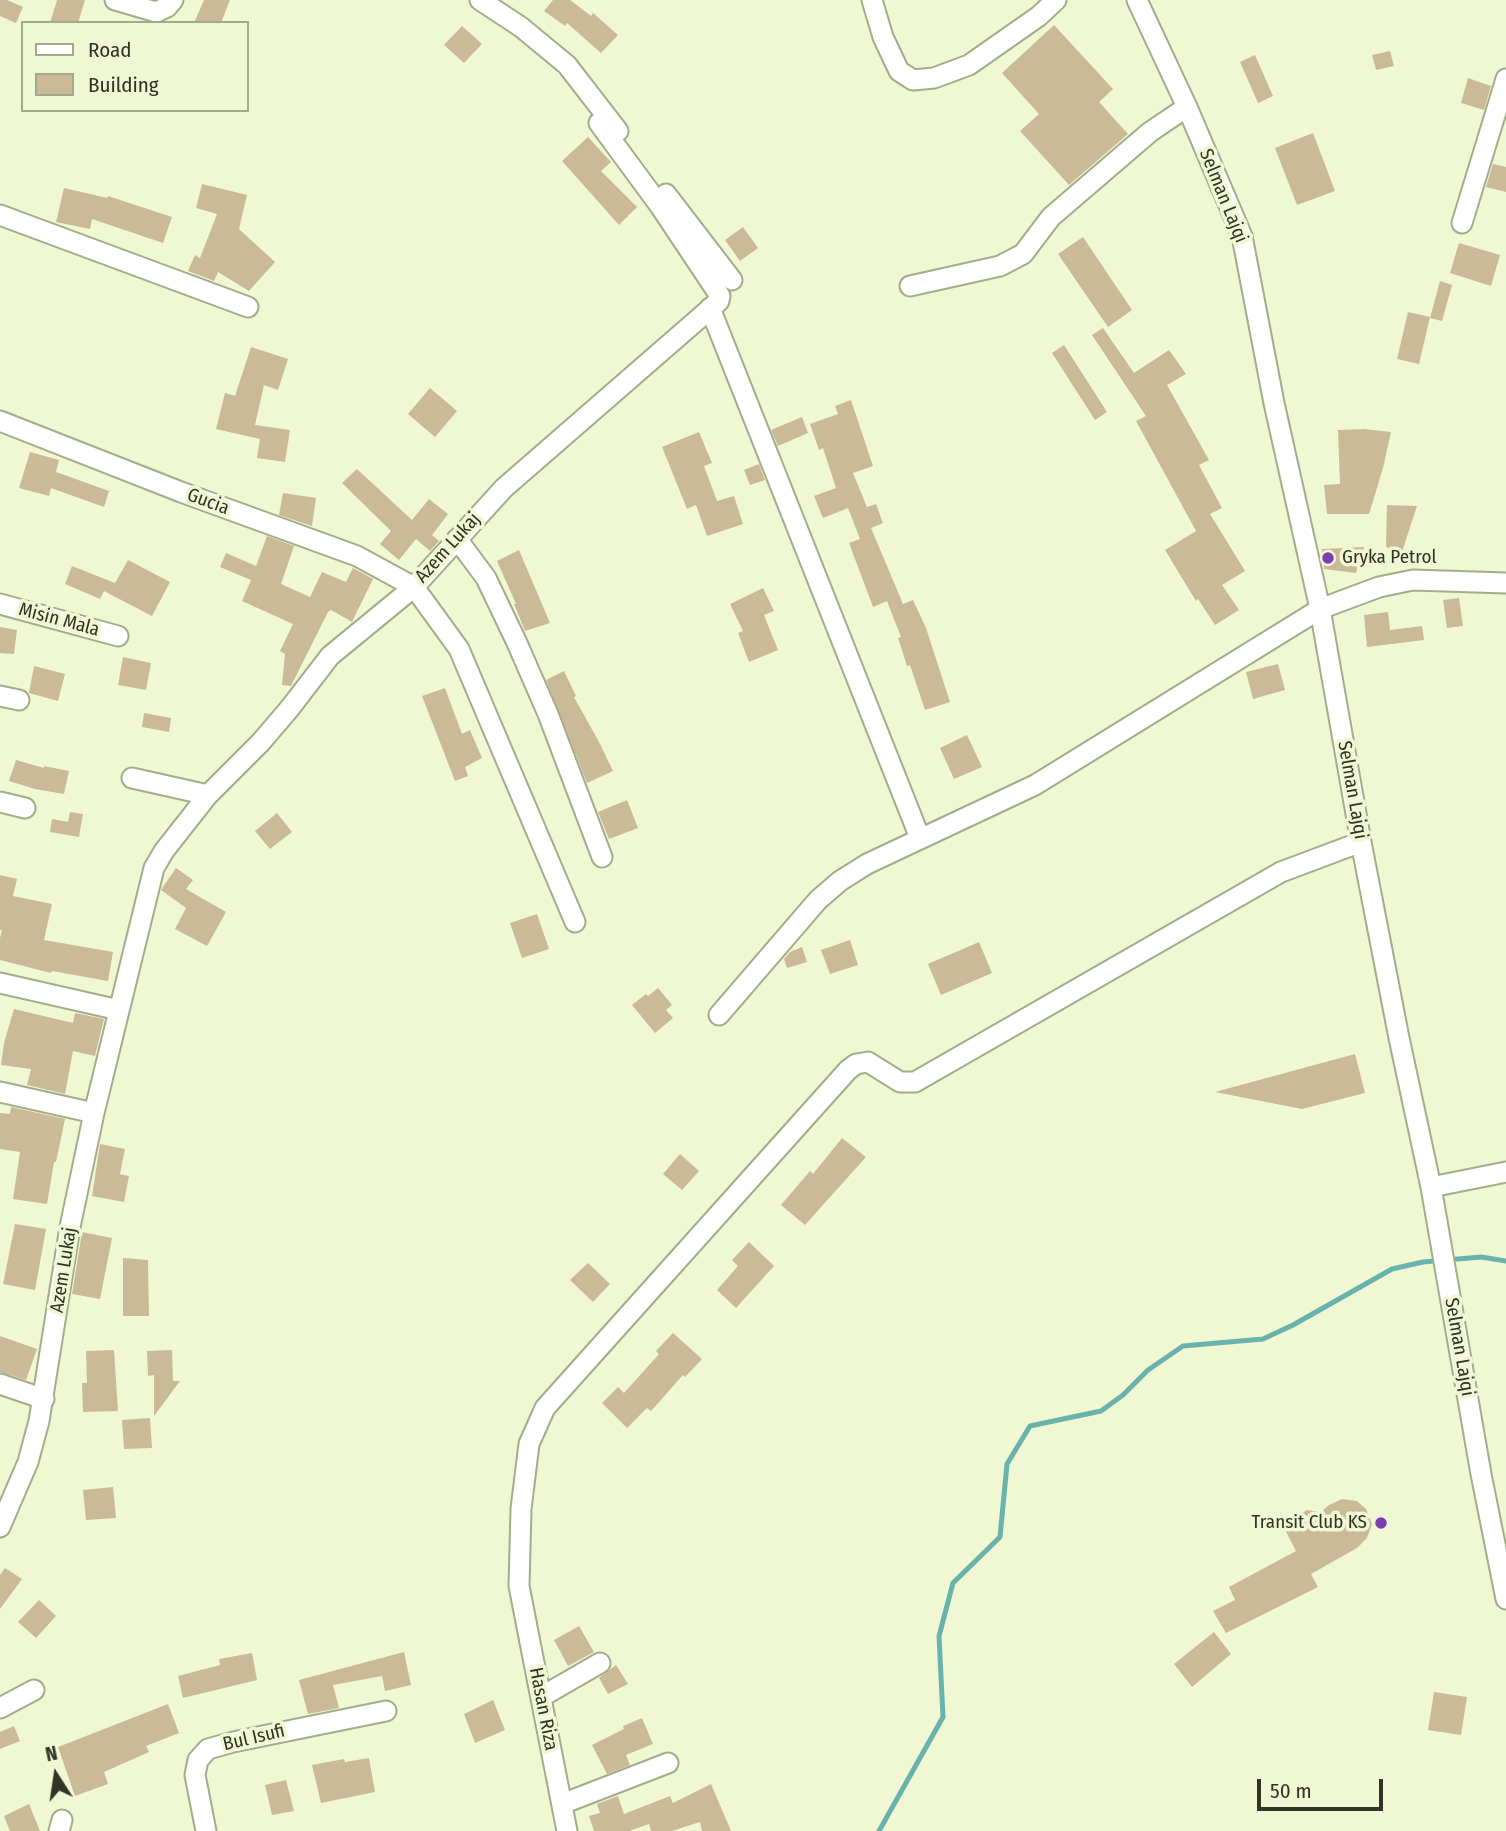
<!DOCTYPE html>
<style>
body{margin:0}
#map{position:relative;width:1506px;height:1831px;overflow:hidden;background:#eff8d3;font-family:"Fira Sans Condensed",sans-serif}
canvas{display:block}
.legend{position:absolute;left:21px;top:21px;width:228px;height:91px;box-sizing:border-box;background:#eff8d3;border:2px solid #a3a98d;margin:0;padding:9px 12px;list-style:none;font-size:21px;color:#303325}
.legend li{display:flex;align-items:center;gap:14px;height:35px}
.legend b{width:35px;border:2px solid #a3a98d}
.north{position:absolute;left:21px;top:1740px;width:70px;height:70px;-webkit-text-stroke:5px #eff8d3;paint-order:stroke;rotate:348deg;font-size:19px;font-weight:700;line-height:28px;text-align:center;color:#303325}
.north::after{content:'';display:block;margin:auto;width:24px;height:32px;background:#303325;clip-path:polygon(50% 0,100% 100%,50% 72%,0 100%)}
.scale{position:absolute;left:1257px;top:1779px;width:126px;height:32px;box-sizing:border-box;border:4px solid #303325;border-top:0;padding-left:9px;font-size:21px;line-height:24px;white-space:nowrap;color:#303325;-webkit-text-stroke:5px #eff8d3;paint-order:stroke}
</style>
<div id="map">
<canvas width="1506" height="1831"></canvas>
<ul class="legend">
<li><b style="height:9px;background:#fff"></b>Road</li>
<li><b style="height:19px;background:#cbba98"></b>Building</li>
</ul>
<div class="north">N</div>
<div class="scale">50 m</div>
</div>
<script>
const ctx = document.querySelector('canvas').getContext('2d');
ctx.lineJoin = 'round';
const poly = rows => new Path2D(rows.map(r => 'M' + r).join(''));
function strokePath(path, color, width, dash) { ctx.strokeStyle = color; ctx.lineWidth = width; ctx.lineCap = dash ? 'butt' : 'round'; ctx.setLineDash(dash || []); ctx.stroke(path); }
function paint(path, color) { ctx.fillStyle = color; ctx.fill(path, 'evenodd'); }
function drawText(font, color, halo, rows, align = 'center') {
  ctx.font = font + ' "Fira Sans Condensed",sans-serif'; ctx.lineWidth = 7; ctx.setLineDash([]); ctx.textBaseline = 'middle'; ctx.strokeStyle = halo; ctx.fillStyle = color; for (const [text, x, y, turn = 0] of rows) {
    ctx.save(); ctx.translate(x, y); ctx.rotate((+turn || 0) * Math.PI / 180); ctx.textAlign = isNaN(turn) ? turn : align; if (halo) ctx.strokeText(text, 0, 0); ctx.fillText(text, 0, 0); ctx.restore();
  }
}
strokePath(poly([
 [879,1831,943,1717,939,1636,953,1583,1000,1537,1007,1464,1030,1426,1101,1411,1123,1395,1148,1370,1183,1346,1263,1339,1293,1325,1392,1269,1423,1262,1481,1257,1506,1261]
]), '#6ab2ac', 5);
paint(poly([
 [0,0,7,0,23,7,16,23,0,16],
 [57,0,85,0,78,23,50,23],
 [204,0,230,0,221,23,194,23],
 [553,0,570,0,591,16,593,13,618,35,601,53,567,23,565,26,544,11],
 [1054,25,1113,89,1099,102,1128,134,1069,185,1020,131,1039,114,1002,73],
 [462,26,482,44,464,63,444,45],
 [1390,51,1394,66,1376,70,1372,55],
 [1255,55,1273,96,1258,103,1240,62],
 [1468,78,1491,86,1484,110,1461,103],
 [1313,133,1335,191,1297,205,1275,148],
 [588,137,611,162,601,171,637,207,619,225,562,161],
 [1493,164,1506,167,1506,192,1486,187],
 [202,184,247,195,239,229,275,262,249,291,218,272,214,281,188,271,195,255,200,258,217,214,196,208],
 [64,188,107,198,108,196,172,217,163,243,92,219,90,229,56,222],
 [743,227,758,248,740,261,725,240],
 [1083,237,1132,310,1108,327,1058,254],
 [1459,243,1500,255,1491,286,1450,273],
 [1440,281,1452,285,1442,321,1430,318],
 [1408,312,1430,317,1419,364,1397,359],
 [1103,328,1134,373,1169,350,1186,374,1167,385,1209,460,1199,465,1222,508,1210,514,1245,571,1222,585,1239,610,1215,625,1198,599,1196,601,1165,550,1196,531,1136,421,1146,416,1092,335],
 [1064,345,1107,412,1095,420,1052,353],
 [251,347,288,359,278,390,264,385,255,425,290,430,285,462,257,458,260,439,216,429,225,393,235,396],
 [430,388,457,411,435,437,408,414],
 [851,400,873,466,853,473,867,507,876,504,883,523,871,528,903,604,913,600,926,628,950,702,925,710,910,665,907,666,898,638,901,637,887,601,873,607,849,543,860,539,848,508,823,518,814,496,836,488,823,448,819,450,810,424,838,414,835,406],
 [802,417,808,433,778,446,771,430],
 [1364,429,1391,432,1383,468,1369,514,1327,514,1324,485,1340,484,1338,430],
 [699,432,712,463,704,466,717,501,734,496,743,524,707,536,696,505,687,509,662,447],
 [30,452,59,460,56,472,109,491,104,507,51,488,49,496,19,488],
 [759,464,765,480,750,485,744,470],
 [357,469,412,520,429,499,448,514,432,535,439,541,430,551,416,539,399,560,380,544,391,531,342,483],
 [283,493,316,498,312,526,279,515],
 [1387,505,1417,506,1402,552,1386,547],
 [267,536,294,546,281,584,310,597,322,572,346,582,353,568,373,579,352,622,331,610,328,612,291,686,282,685,285,654,280,651,293,624,242,601,251,580,220,567,226,553,256,566],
 [1364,547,1356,573,1324,569,1322,549],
 [519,550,550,623,525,631,514,604,516,604,497,561],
 [128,560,170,582,152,616,104,591,100,599,65,584,72,566,115,583],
 [763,588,774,611,764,615,778,650,749,662,738,633,743,631,730,604],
 [1459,598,1463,626,1447,628,1443,600],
 [1388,612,1390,630,1422,626,1424,640,1367,647,1364,615],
 [0,627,17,630,14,654,0,653],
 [123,657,151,663,146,690,118,685],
 [1278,664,1285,690,1253,699,1246,672],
 [34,666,65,674,58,701,29,693],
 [564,671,576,696,574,697,599,742,613,771,587,783,546,680],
 [445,688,462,734,470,730,482,758,465,767,468,776,455,781,422,696],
 [144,713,171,718,169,732,142,727],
 [967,735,982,767,954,779,940,748],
 [16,760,44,768,44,766,69,771,64,794,35,789,9,781],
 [627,800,638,828,609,839,598,812],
 [70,812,83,814,79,837,50,832,52,819,68,822],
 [277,813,292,832,270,849,255,831],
 [176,868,193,880,186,889,226,912,207,946,175,929,186,908,161,890],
 [0,875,17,879,13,896,52,904,44,940,113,952,108,981,52,971,51,973,0,960,0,938,2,930,0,930],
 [537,914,549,949,522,958,510,923],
 [850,940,858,965,830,974,821,950],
 [979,942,992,973,941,995,928,964],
 [802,947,807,962,787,968,784,959,790,952],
 [658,988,672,1005,666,1010,673,1018,655,1033,632,1005,646,994,648,996],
 [14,1009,73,1023,75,1013,104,1019,95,1056,73,1051,65,1094,27,1085,31,1069,1,1065,4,1043],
 [1355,1054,1365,1093,1302,1109,1215,1092],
 [11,1107,65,1119,56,1162,54,1162,47,1204,13,1199,20,1152,0,1149,0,1113,10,1114],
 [842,1138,866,1157,805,1225,781,1205,810,1171,813,1174],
 [100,1144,125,1149,120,1174,129,1176,124,1202,92,1196],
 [680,1154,699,1171,682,1190,663,1174],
 [15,1224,46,1229,35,1290,3,1284],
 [82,1232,112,1238,100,1299,72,1294],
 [749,1242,774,1266,736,1308,717,1290,738,1266,732,1260],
 [123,1258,148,1260,149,1316,123,1316],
 [588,1263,610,1284,593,1302,570,1280],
 [673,1333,702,1359,685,1377,683,1375,651,1411,647,1408,627,1428,602,1403,618,1387,624,1393,659,1354,656,1351],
 [0,1336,37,1349,26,1380,0,1372],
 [114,1350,118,1411,83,1412,82,1383,87,1383,86,1351],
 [172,1350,173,1381,180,1381,154,1416,154,1375,148,1376,147,1351],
 [150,1418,152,1448,124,1449,122,1420],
 [113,1487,116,1518,86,1520,83,1490],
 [1342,1499,1357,1501,1366,1509,1372,1524,1367,1538,1357,1548,1311,1574,1318,1587,1226,1633,1213,1611,1235,1600,1229,1587,1296,1551,1282,1524,1307,1510,1321,1512,1329,1505],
 [5,1568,22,1579,0,1609,0,1575],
 [39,1600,56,1616,36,1638,18,1622],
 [579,1626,594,1652,568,1666,554,1640],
 [1214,1632,1231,1654,1192,1687,1174,1664],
 [404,1652,411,1685,385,1691,382,1676,333,1685,339,1708,308,1714,299,1680],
 [252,1653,257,1680,183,1698,178,1676,220,1665,219,1659],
 [616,1665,628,1684,608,1694,599,1678],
 [1434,1692,1467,1697,1461,1735,1428,1730],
 [493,1700,505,1730,475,1743,464,1714],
 [168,1704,179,1733,146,1746,149,1752,104,1772,108,1784,75,1796,58,1747],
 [642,1718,653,1744,626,1755,630,1765,607,1774,592,1745,624,1729,623,1726],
 [14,1726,20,1741,0,1749,0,1732],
 [369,1758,375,1792,321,1803,312,1765,344,1759,345,1762],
 [286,1780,294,1811,272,1815,265,1785],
 [711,1784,731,1831,702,1831,700,1822,672,1831,651,1831,649,1824,629,1831,594,1831,589,1816,600,1813,597,1804,618,1796,624,1814,670,1796,673,1803],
 [29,1804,40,1831,10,1831,4,1816]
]), '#cbba98');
const minor = poly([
 [115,0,156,12,167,7,173,0],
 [480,0,521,27,567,65,618,131],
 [872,0,883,37,899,71,913,80,934,78,969,65,1039,16,1056,0],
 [1137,0,1187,107,1242,236,1274,403,1320,609,1361,842,1399,1038,1431,1187,1481,1474,1506,1599],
 [666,194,732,280],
 [0,215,248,307],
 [1462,223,1506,79],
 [910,286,1000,266,1023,254,1051,217,1150,132,1187,107],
 [710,308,920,838],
 [0,421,181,492,357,556,414,587,459,649,575,922],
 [457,539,486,578,517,643,548,714,602,857],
 [0,604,118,636],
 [0,696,19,700],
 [132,778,208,795],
 [0,802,25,808],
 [0,983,119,1010],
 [719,1015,818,900,840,881,867,864,1035,785,1320,609,1379,587,1413,580,1506,583],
 [0,1092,94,1113],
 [1431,1187,1506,1172],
 [0,1384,44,1399],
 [0,1527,28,1462,39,1421,70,1227,94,1113,154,868,164,851,208,795,261,742,290,708,330,656,414,587,504,488,719,301,720,296,660,206,599,123],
 [541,1697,600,1663],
 [0,1708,34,1690],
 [562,1804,668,1763],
 [59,1831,62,1820],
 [206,1831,195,1775,198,1760,208,1749,233,1742,386,1711],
 [567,1831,519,1586,521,1509,529,1444,545,1408,848,1070,856,1064,868,1062,900,1082,915,1082,1281,872,1361,842]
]);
strokePath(minor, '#a4ad8a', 23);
strokePath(minor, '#fff', 19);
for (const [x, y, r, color] of [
 [1328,558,7,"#7b3db2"],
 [1381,1523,7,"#7b3db2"]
]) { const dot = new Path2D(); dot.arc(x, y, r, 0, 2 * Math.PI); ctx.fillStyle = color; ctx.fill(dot); strokePath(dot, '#eff8d3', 2.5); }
drawText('19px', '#303325', '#eff8d3', [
 ["Selman Lajqi",1223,196,68],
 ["Gucia",208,502,20],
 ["Azem Lukaj",448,548,-48],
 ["Misin Mala",59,620,15],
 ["Selman Lajqi",1352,790,80],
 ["Azem Lukaj",64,1270,-81],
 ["Selman Lajqi",1459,1347,80],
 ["Hasan Riza",543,1709,79],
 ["Bul Isufi",254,1738,-13]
]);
drawText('19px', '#303325', '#eff8d3', [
 ["Gryka Petrol",1342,558],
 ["Transit Club KS",1367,1523,"right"]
], 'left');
</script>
